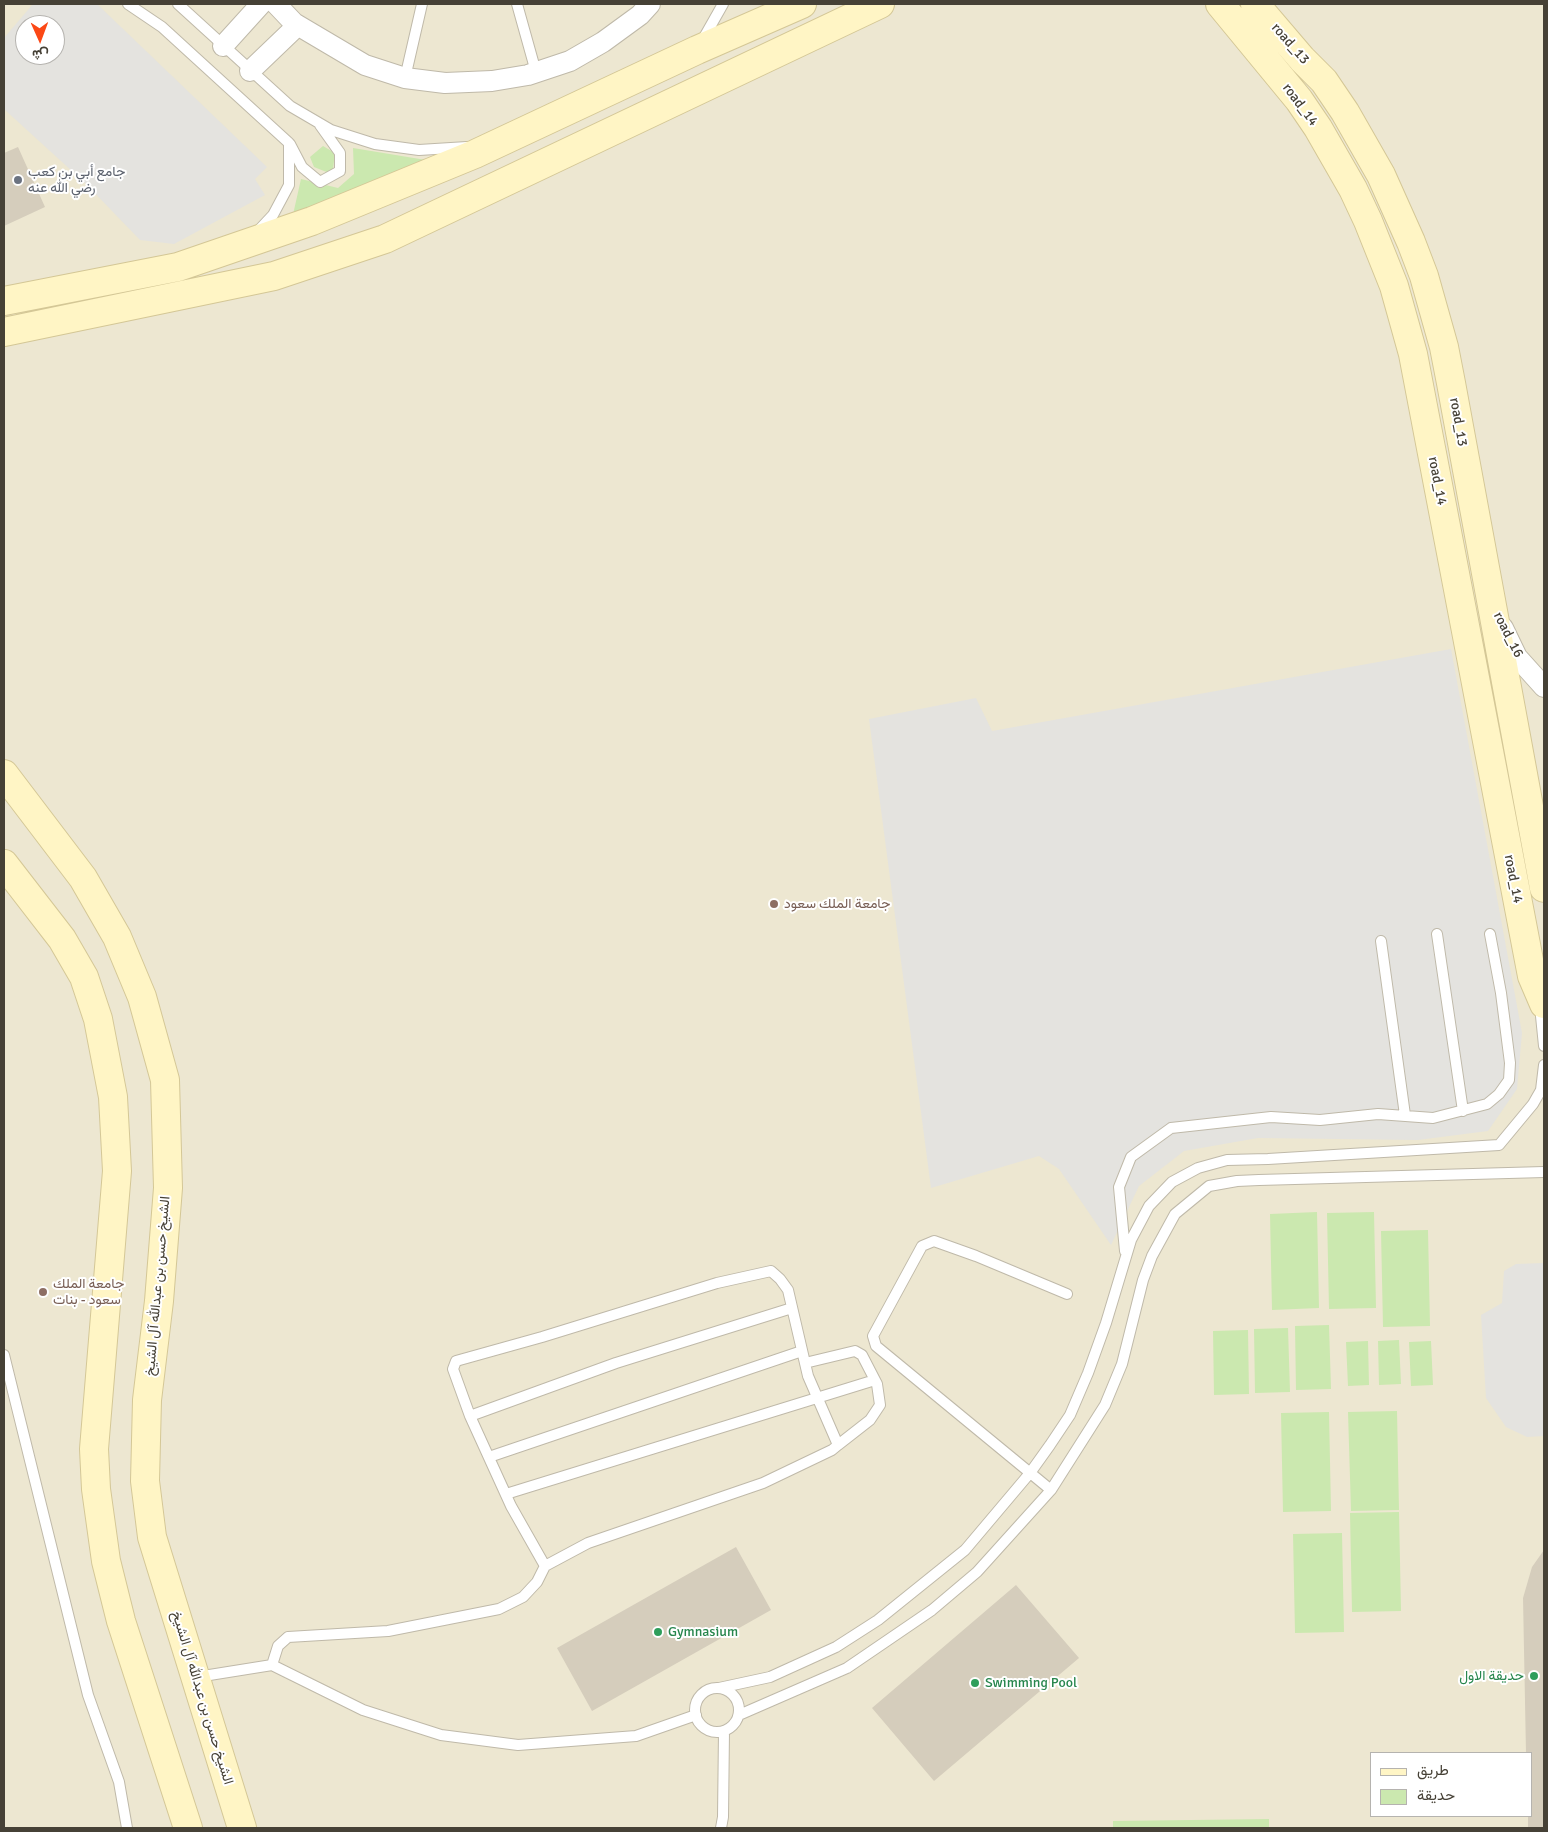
<!DOCTYPE html>
<meta charset="utf-8">
<style>
body{margin:0}
#map{position:relative;width:1548px;height:1832px;overflow:hidden;background:#f3f0e7;font-family:Signika,Vazirmatn,sans-serif}
canvas{display:block}
.frame{position:absolute;inset:0;border:5px solid #464136;pointer-events:none}
.legend{position:absolute;left:1370px;top:1752px;width:162px;height:65px;box-sizing:border-box;background:#fff;border:1px solid #b5b3af;margin:0;padding:6px 9px;list-style:none;font-size:15px;color:#464136}
.legend li{display:flex;align-items:center;gap:10px;height:25px}
.legend b{width:25px;border:1px solid #b5b3af}
.north{position:absolute;left:15px;top:15px;width:50px;height:50px;box-sizing:border-box;background:#fff;border:1px solid #b5b3af;border-radius:50%;rotate:178deg;font-size:14px;font-weight:700;line-height:20px;text-align:center;color:#464136}
.north::after{content:'';display:block;margin:auto;width:18px;height:22px;background:#fb4816;clip-path:polygon(50% 0,100% 100%,50% 72%,0 100%)}
</style>
<div id="map">
<canvas width="1548" height="1832"></canvas>
<div class="frame"></div>
<ul class="legend">
<li><b style="height:6px;background:#fff5c5"></b>طريق</li>
<li><b style="height:14px;background:#cbe8af"></b>حديقة</li>
</ul>
<div class="north">ش</div>
</div>
<script>
const ctx = document.querySelector('canvas').getContext('2d');
ctx.lineJoin = 'round';
function paint(path, color) { ctx.fillStyle = color; ctx.fill(path, 'evenodd'); }
const poly = rows => new Path2D(rows.map(r => 'M' + r).join(''));
function strokePath(path, color, width, dash) { ctx.strokeStyle = color; ctx.lineWidth = width; ctx.lineCap = dash ? 'butt' : 'round'; ctx.setLineDash(dash || []); ctx.stroke(path); }
function drawText(font, color, halo, rows, align = 'center') {
  ctx.font = font + ' Signika,Vazirmatn,sans-serif'; ctx.lineWidth = 4; ctx.setLineDash([]); ctx.textBaseline = 'middle'; ctx.strokeStyle = halo; ctx.fillStyle = color; for (const [text, x, y, turn = 0] of rows) {
    ctx.save(); ctx.translate(x, y); ctx.rotate((+turn || 0) * Math.PI / 180); ctx.textAlign = isNaN(turn) ? turn : align; if (halo) ctx.strokeText(text, 0, 0); ctx.fillText(text, 0, 0); ctx.restore();
  }
}
paint(poly([
 [4,4,1544,4,1544,1828,4,1828],
 [25,25,55,25,55,55,25,55],
 [1372,1753,1532,1753,1532,1816,1372,1816]
]), '#ede7d1');
paint(poly([
 [323,146,335,153,333,169,329,173,314,167,310,157],
 [353,148,432,161,292,219,301,179,338,188,354,174],
 [1317,1212,1319,1308,1272,1310,1270,1214],
 [1374,1212,1376,1308,1329,1309,1327,1213],
 [1428,1230,1430,1326,1383,1327,1381,1231],
 [1329,1325,1331,1389,1296,1390,1295,1326],
 [1288,1328,1290,1392,1255,1393,1254,1329],
 [1248,1330,1249,1394,1214,1395,1213,1331],
 [1399,1340,1401,1384,1379,1385,1378,1341],
 [1368,1341,1369,1385,1348,1386,1346,1342],
 [1431,1341,1433,1385,1411,1386,1409,1342],
 [1397,1411,1399,1510,1351,1511,1348,1412],
 [1329,1412,1331,1511,1283,1512,1281,1413],
 [1399,1512,1401,1611,1352,1612,1350,1513],
 [1342,1533,1344,1632,1295,1633,1293,1534],
 [1269,1819,1269,1828,1113,1828,1113,1821]
]), '#cbe8af');
paint(poly([
 [33,4,97,4,267,167,255,179,265,195,174,244,140,240,85,183,4,109,4,38],
 [25,25,55,25,55,55,25,55],
 [1451,649,1522,1033,1517,1089,1488,1131,1418,1140,1258,1138,1184,1151,1139,1186,1111,1245,1059,1169,1039,1156,931,1188,869,719,976,698,992,731],
 [1544,1263,1544,1436,1527,1437,1506,1427,1486,1398,1481,1315,1502,1303,1504,1271,1516,1264]
]), '#e4e3df');
paint(poly([
 [18,147,45,207,4,226,4,153],
 [736,1547,771,1610,592,1711,557,1648],
 [1544,1550,1544,1828,1528,1828,1528,1816,1532,1816,1532,1753,1526,1753,1523,1598,1532,1567],
 [1016,1585,1079,1658,934,1781,872,1708]
]), '#d5cdbc');
const lane = poly([
 [128,4,162,27,289,143,289,185,273,215,258,231],
 [178,4,290,106,331,130,375,144,419,150,467,147],
 [517,4,536,72],
 [702,41,723,4],
 [405,78,422,4],
 [290,144,302,167,320,182,340,171,340,153,320,125],
 [1437,934,1463,1111],
 [1381,941,1405,1115],
 [1540,1006,1544,1046],
 [1125,1251,1119,1187,1131,1157,1171,1128,1271,1117,1320,1120,1378,1114,1433,1118,1487,1104,1499,1094,1509,1080,1510,1063,1501,993,1490,934],
 [4,1355,88,1695,119,1782,127,1828],
 [805,1363,855,1351,862,1355,877,1384,880,1405,870,1420,838,1445],
 [470,1416,616,1363,792,1308],
 [489,1457,802,1351],
 [1051,1490,876,1346,873,1336,922,1246,934,1241,976,1256,1067,1294],
 [506,1494,875,1380],
 [272,1665,278,1646,288,1637,388,1631,499,1609,523,1597,537,1582,545,1566,588,1543,763,1483,832,1450,838,1445,808,1376,788,1290,780,1279,771,1271,717,1283,542,1337,456,1361,453,1369,470,1416,511,1506,545,1566],
 [197,1677,272,1665,363,1710,441,1735,518,1745,636,1736,696,1715],
 [719,1688,770,1677,836,1647,878,1620,965,1550,1030,1473,1050,1445,1070,1415,1088,1373,1106,1323,1131,1240,1149,1206,1172,1182,1198,1168,1227,1160,1268,1159,1499,1145,1533,1104,1541,1090,1544,1065],
 '695 1710a22 22 0 1 1 44 0a22 22 0 1 1-44 0Z',
 [739,1715,847,1668,932,1610,977,1572,1051,1490,1105,1405,1122,1364,1143,1280,1152,1256,1175,1214,1209,1186,1237,1181,1259,1180,1544,1172],
 [721,1828,723,1817,724,1731]
]);
const street = poly([
 [276,4,294,23,365,65,405,78,445,83,492,81,528,75,570,61,603,42,640,15,650,4],
 [223,46,261,4],
 [250,71,297,26],
 [1503,628,1517,657,1544,687]
]);
const secondary = poly([
 [1220,4,1299,100,1318,128,1353,189,1368,221,1394,286,1413,354,1532,976,1544,1004],
 [1255,4,1302,59,1324,81,1345,112,1381,175,1411,242,1424,276,1444,347,1451,383,1544,888],
 [4,301,178,267,312,221,475,154,697,50,802,4],
 [4,332,274,276,385,239,880,4],
 [4,774,83,878,117,937,142,997,165,1080,168,1188,159,1301,147,1400,145,1481,152,1537,242,1828],
 [4,864,62,939,84,977,98,1019,113,1097,117,1171,94,1449,96,1489,106,1561,121,1621,188,1828]
]);
strokePath(lane, '#bfb9a9', 12);
strokePath(street, '#bfb9a9', 22);
strokePath(secondary, '#d4c796', 30);
strokePath(lane, '#fff', 10);
strokePath(street, '#fff', 20);
strokePath(secondary, '#fff5c5', 28);
for (const [x, y, r, color] of [
 [18,180,5,"#6b7280"],
 [774,904,5,"#8d6e63"],
 [43,1292,5,"#8d6e63"],
 [658,1632,5,"#2e9e5b"],
 [1534,1676,5,"#2e9e5b"],
 [975,1683,5,"#2e9e5b"]
]) { const dot = new Path2D(); dot.arc(x, y, r, 0, 2 * Math.PI); ctx.fillStyle = color; ctx.fill(dot); strokePath(dot, '#fff', 2); }
drawText('14px', '#464136', '#fff', [
 ["road_13",1290,44,49],
 ["road_14",1300,105,53],
 ["road_13",1458,422,80],
 ["road_14",1437,481,79],
 ["road_16",1508,635,63],
 ["road_14",1513,879,79],
 ["الشيخ حسن بن عبدالله آل الشيخ",158,1286,-85],
 ["الشيخ حسن بن عبدالله آل الشيخ",202,1698,73]
]);
drawText('14px', '#5b616d', '#fff', [
 ["جامع أبي بن كعب",28,172],
 ["رضي الله عنه",28,188]
], 'left');
drawText('14px', '#785e54', '#fff', [
 ["جامعة الملك سعود",784,904],
 ["جامعة الملك",53,1284],
 ["سعود - بنات",53,1300]
], 'left');
drawText('14px', '#27864d', '#fff', [
 ["Gymnasium",668,1632],
 ["حديقة الاول",1524,1676,"right"],
 ["Swimming Pool",985,1683]
], 'left');
</script>
